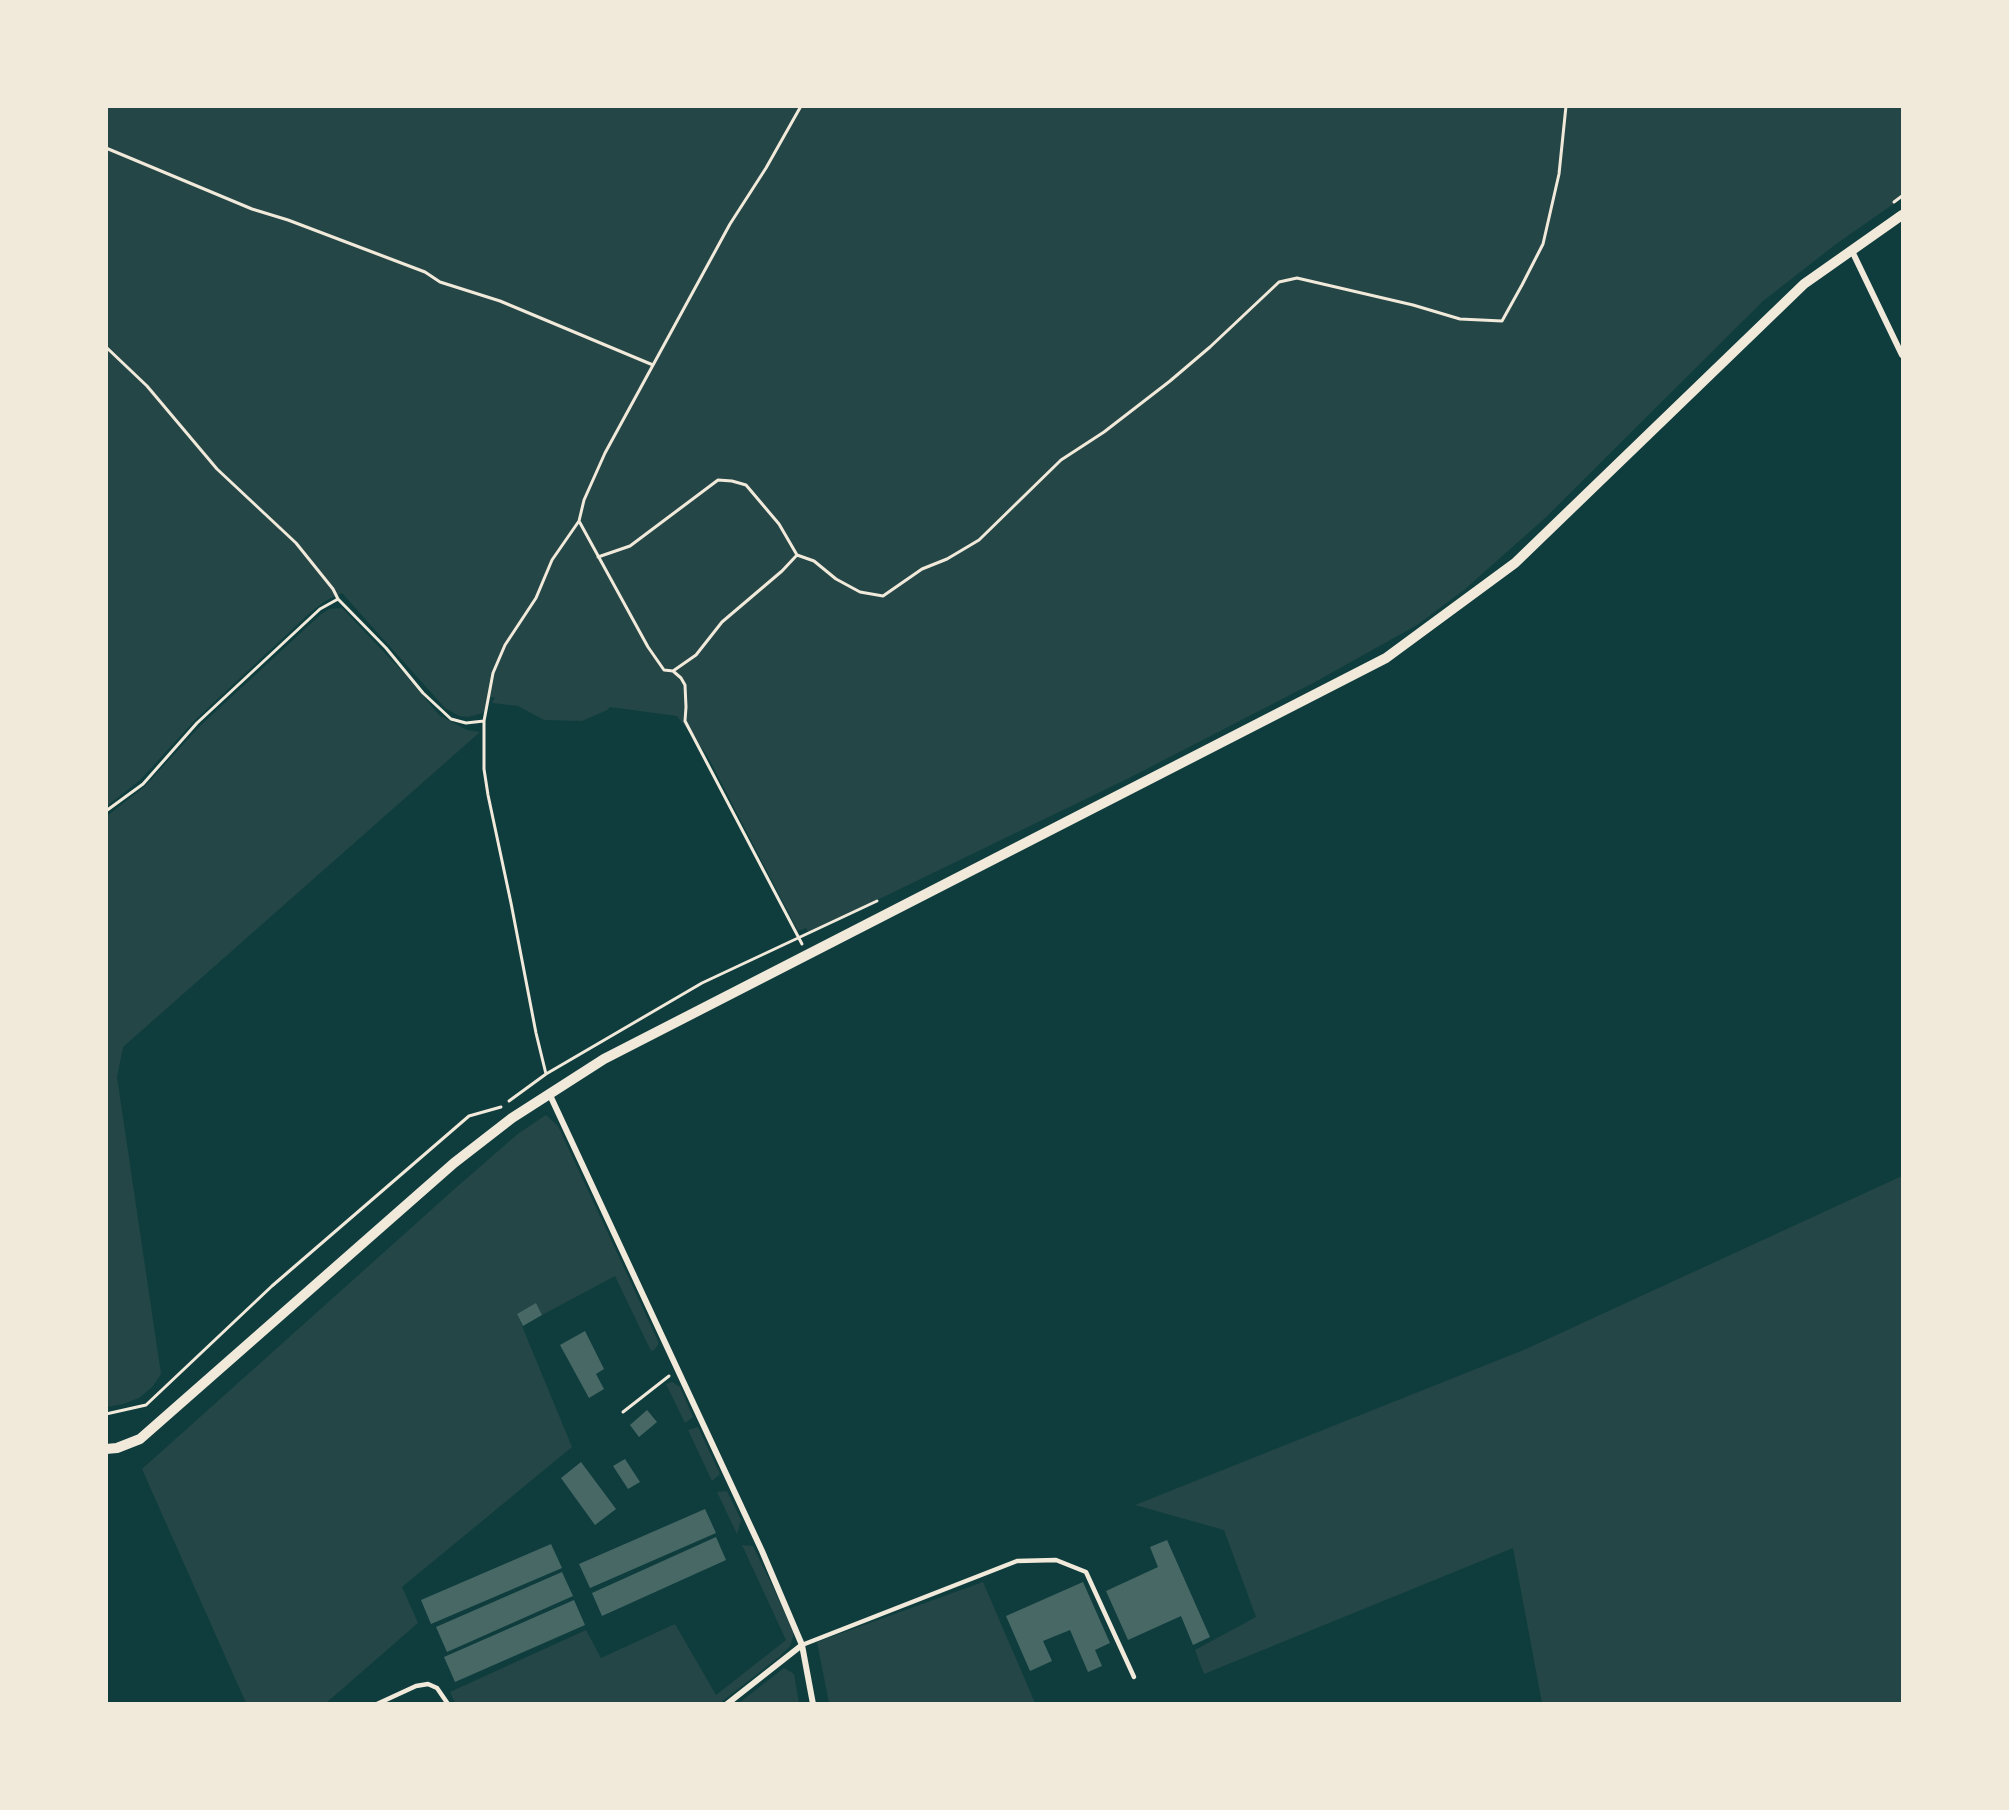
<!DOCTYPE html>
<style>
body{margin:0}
#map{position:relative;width:2009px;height:1810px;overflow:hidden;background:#0f3d3e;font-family:"Archivo Narrow",sans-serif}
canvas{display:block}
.frame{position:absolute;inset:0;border:108px solid #f1e9da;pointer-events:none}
</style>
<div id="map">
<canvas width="2009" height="1810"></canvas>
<div class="frame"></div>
</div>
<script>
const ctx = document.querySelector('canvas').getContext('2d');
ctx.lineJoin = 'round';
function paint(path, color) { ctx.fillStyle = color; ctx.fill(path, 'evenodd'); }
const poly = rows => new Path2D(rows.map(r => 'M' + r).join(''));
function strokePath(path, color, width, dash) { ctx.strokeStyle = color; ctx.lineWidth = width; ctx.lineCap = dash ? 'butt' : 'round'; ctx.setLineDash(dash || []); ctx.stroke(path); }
paint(poly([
 [107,107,1902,107,1902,198,1836,244,1763,301,1545,518,1464,590,1417,625,1315,682,1129,778,809,933,806,928,798,931,707,755,677,716,610,707,607,710,582,721,544,720,518,706,492,703,495,697,490,698,483,713,468,717,459,716,445,708,342,593,327,600,313,610,195,720,140,780,107,806],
 [342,608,404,673,439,715,467,730,480,732,123,1047,117,1077,161,1374,153,1386,139,1398,123,1404,107,1407,107,816,144,787,201,725,319,616,329,609],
 [546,1115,558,1126,658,1341,658,1345,654,1350,651,1351,615,1276,542,1315,536,1304,517,1314,572,1447,402,1587,418,1623,326,1703,246,1703,142,1469,459,1185,519,1133],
 [1902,1176,1902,1703,1542,1703,1513,1548,1204,1674,1195,1650,1256,1617,1224,1530,1135,1505,1526,1349],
 [672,1382,680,1387,693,1417,685,1423,666,1384],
 [698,1427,720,1474,712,1481,688,1430],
 [727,1491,741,1520,737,1534,717,1492],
 [742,1545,753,1546,779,1600,793,1632,793,1637,790,1646,779,1657,720,1703,455,1703,450,1692,586,1630,601,1658,675,1624,716,1695,786,1640],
 [983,1582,1035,1703,829,1703,817,1642],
 [784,1668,794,1674,799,1703,739,1703]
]), '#244646');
paint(poly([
 [536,1303,542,1315,523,1326,517,1314],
 [585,1331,604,1369,596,1374,604,1389,589,1398,560,1345],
 [647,1410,657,1422,639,1437,630,1425],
 [625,1459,640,1482,628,1489,613,1466],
 [581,1462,616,1509,595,1525,561,1478],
 [705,1509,716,1533,590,1588,579,1564],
 [716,1537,726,1560,602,1616,592,1593],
 [1167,1540,1210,1637,1193,1645,1181,1616,1128,1640,1106,1591,1158,1567,1150,1547],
 [551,1544,562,1568,431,1624,421,1600],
 [562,1572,573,1596,447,1652,436,1627],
 [1083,1582,1110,1643,1095,1650,1102,1666,1088,1672,1070,1630,1043,1641,1052,1661,1030,1671,1006,1616],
 [574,1600,585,1625,455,1682,444,1657]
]), '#486865');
strokePath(poly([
 [106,148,252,209,288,220,425,272,440,282,500,301,653,365],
 [1894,202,1902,196],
 [106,347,147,386,217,469,296,543,333,589,338,599],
 [579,521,648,647,664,670,673,671,696,655,722,622,782,571,797,555,814,561,836,579,860,592,883,596,922,569,947,559,979,540,1061,460,1104,432,1170,381,1210,347,1279,282,1297,278,1413,305,1460,319,1502,321,1522,285,1543,244,1559,174,1566,106],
 [598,557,630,546,718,480,732,481,746,485,779,524,797,555],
 [673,671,681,678,685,685,686,707,685,721,802,944],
 [106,811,143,784,197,723,320,609,338,599,386,648,423,693,451,719,466,723,484,721],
 [546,1074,536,1033,511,903,488,795,484,769,484,721,493,673,505,645,536,598,552,560,579,521,584,500,605,453,730,224,766,168,801,106],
 [509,1101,546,1074,702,983,877,901],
 [623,1412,669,1376],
 [106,1414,146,1405,272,1286,469,1116,501,1107]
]), '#f1e9da', 3);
strokePath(poly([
 [802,1645,1017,1561,1056,1560,1086,1572,1134,1677],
 [377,1704,416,1686,428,1684,437,1688,448,1704]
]), '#f1e9da', 4.5);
strokePath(poly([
 [1852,251,1902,355],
 [549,1093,762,1551,802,1645,813,1704],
 [727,1704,802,1645]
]), '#f1e9da', 6);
strokePath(poly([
 [106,1449,117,1448,140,1439,454,1163,512,1118,604,1059,1386,658,1515,563,1804,284,1902,215]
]), '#f1e9da', 10);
</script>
